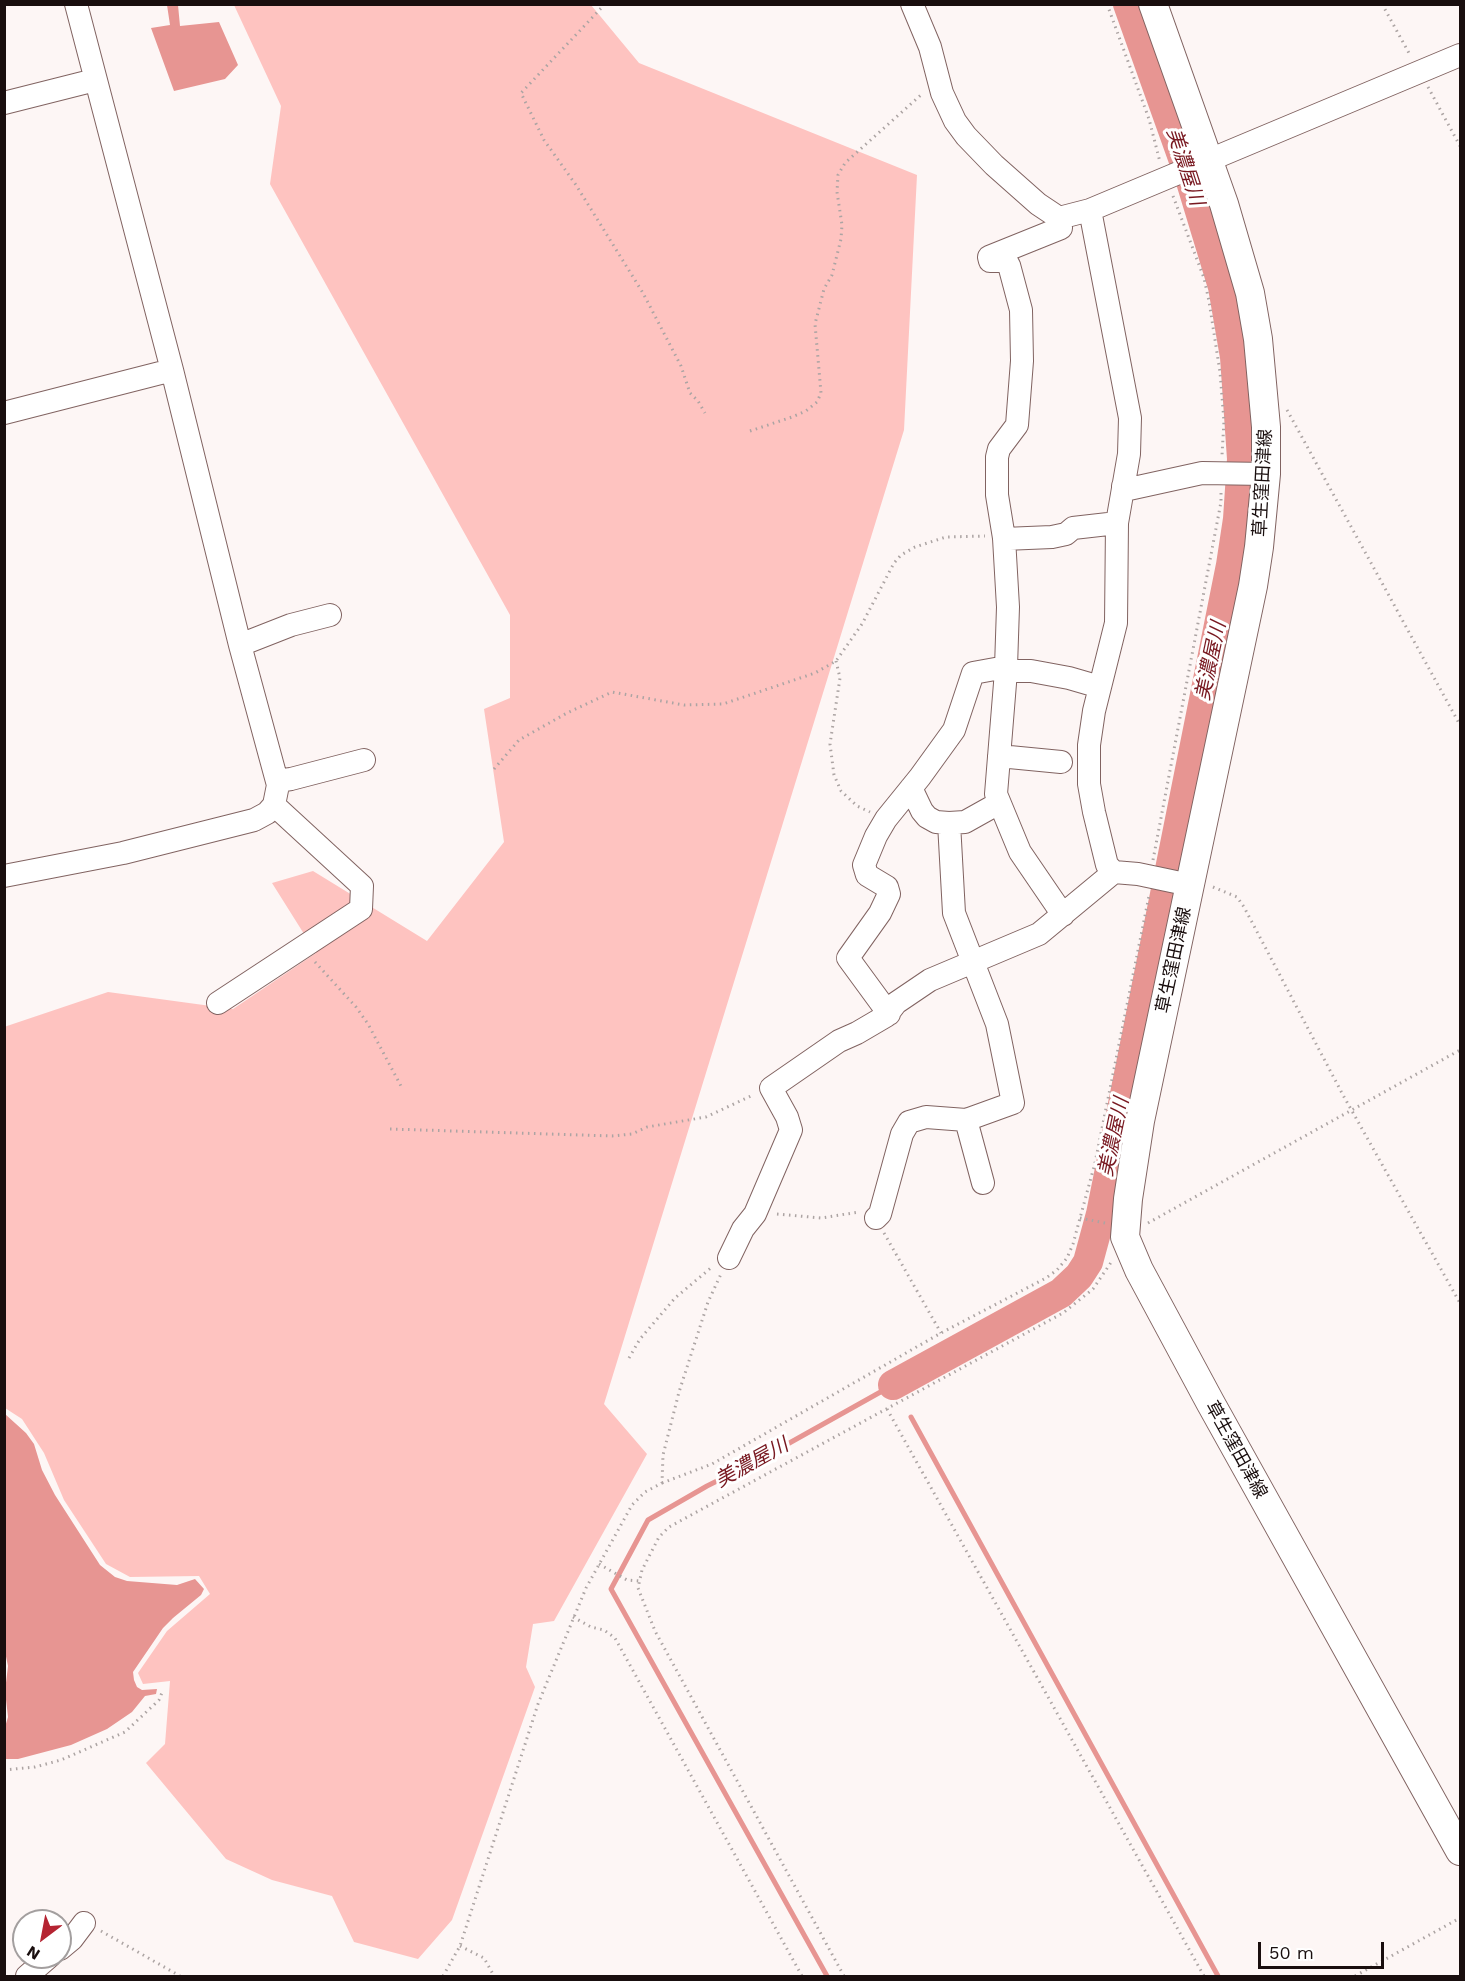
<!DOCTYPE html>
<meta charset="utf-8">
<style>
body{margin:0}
#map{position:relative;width:1465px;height:1981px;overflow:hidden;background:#fdf6f5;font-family:"Work Sans",sans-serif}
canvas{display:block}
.frame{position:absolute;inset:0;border:6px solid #190e0e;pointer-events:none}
.north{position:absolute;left:12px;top:1909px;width:60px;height:60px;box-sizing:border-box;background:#fff;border:2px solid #a39f9f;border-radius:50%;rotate:212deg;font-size:16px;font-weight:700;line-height:24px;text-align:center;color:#190e0e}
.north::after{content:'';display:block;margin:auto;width:21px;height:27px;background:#b52432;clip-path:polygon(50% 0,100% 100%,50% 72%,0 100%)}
.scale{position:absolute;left:1258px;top:1942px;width:126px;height:27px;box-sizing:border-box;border:3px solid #190e0e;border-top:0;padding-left:8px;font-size:18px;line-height:21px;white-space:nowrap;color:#190e0e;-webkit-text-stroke:4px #fff;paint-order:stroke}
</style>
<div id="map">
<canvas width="1465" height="1981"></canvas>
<div class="frame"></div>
<div class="north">N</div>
<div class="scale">50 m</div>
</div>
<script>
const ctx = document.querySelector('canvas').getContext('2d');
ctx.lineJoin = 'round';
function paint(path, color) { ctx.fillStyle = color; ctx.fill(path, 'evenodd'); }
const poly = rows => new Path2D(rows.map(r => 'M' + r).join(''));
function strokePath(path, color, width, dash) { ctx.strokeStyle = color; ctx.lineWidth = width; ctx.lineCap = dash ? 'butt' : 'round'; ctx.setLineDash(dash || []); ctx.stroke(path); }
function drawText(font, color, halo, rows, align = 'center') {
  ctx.font = font + ' "Work Sans","Noto Sans JP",sans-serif'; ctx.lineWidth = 6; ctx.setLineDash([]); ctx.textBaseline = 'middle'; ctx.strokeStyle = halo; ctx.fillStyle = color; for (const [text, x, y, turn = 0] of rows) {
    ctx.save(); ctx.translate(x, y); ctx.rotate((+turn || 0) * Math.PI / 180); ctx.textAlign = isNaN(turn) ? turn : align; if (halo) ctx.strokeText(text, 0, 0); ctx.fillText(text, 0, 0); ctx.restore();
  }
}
paint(poly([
 [234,5,591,5,639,63,917,175,904,430,604,1404,647,1454,554,1621,533,1624,526,1667,535,1687,452,1920,418,1959,354,1942,332,1896,272,1880,226,1859,146,1763,165,1744,170,1681,143,1684,138,1673,167,1631,210,1594,199,1576,130,1577,106,1564,64,1500,44,1453,22,1419,5,1408,4,1027,108,992,233,1009,316,953,272,883,313,871,427,941,504,842,484,709,510,698,510,615,270,184,281,106]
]), '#fec3c0');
paint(poly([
 [167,5,178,5,180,26,219,22,238,65,225,79,174,91,151,28,170,25],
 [5,1414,26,1433,34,1444,42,1470,55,1495,100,1565,115,1577,127,1581,177,1585,195,1579,204,1589,201,1595,173,1618,163,1628,133,1672,134,1680,137,1687,142,1690,157,1689,156,1694,145,1696,132,1712,107,1729,71,1745,18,1759,4,1759,5,1727,8,1717,5,1691,8,1666,4,1647]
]), '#e79592');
strokePath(poly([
 [911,1417,1218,1976],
 [827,1976,611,1589,648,1520,707,1486,759,1460,893,1385,897,1392]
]), '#e79592', 5);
strokePath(poly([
 [893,1385,1061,1293,1079,1276,1088,1262,1101,1214,1231,565,1238,519,1242,459,1235,357,1223,287,1189,175,1128,4]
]), '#e79592', 30);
const minor = poly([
 [912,4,930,47,942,93,955,121,966,136,994,165,1038,204,1059,218,1090,210,1460,55],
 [4,103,95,80],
 [1090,210,1130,418,1129,454,1117,523,1116,623,1094,711,1089,745,1089,784,1094,812,1107,865,1114,872,1138,874,1190,885],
 [4,413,172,370],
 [1123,486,1129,489,1202,473,1266,474],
 [1004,539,1052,537,1066,534,1073,528,1117,523],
 [240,645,291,625,330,615],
 [1006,667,1006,671,1031,671,1069,678,1100,687],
 [1006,671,996,794,1020,852,1063,915],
 [999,756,1061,762],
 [277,781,291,779,364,760],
 [911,788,922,811,927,817,936,822,949,823,965,822,999,803],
 [4,876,123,853,254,820,267,813,274,805,278,785,240,645,172,370,76,4],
 [218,1003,361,909,362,886,274,805],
 [889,1014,848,958,880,913,889,894,887,887,867,875,864,865,876,836,886,819,920,777,954,730,973,673,1006,667,1008,607,1004,538,997,495,997,457,999,449,1017,425,1022,361,1021,310,1009,265,1003,261,990,261,989,257,1061,228,1059,218],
 [966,1120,983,1183],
 [876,1218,880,1214,902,1134,909,1122,926,1117,966,1120,1013,1103,997,1024,954,913,949,823],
 [729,1258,743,1229,755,1214,791,1130,787,1117,771,1088,839,1041,857,1033,886,1016,896,1003,930,980,1039,934,1114,872],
 [60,1949,72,1939,84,1923],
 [27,1976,49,1957]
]);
const major = poly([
 [1153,4,1224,204,1250,293,1258,339,1266,427,1266,474,1259,547,1253,586,1140,1121,1128,1199,1125,1237,1139,1270,1210,1402,1460,1851]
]);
strokePath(minor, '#816361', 24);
strokePath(major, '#816361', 30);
strokePath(poly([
 [605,4,521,93,544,140,576,185,643,293,681,366,690,393,698,401,705,413],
 [1107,4,1149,119,1160,162],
 [1382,4,1410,55],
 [1428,87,1460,146],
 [1173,196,1204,278,1209,301,1220,372,1224,421,1222,455],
 [1287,410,1460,725],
 [750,431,792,417,806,411,817,402,821,393,815,324,824,289,832,275,841,239,842,225,837,192,838,175,845,163,922,94],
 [836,661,840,678,830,744,834,775,841,791,857,806,870,812],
 [494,769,519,740,567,713,612,692,684,705,723,704,815,673,836,661,862,624,894,563,901,555,915,547,946,537,985,536],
 [1153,860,1221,502,1221,492],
 [1213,887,1237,897,1244,907,1343,1095,1460,1303],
 [315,962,356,1007,368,1024,402,1088],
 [390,1129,612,1136,632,1134,647,1127,706,1117,753,1095],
 [777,1214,821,1218,859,1212],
 [1080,1218,1105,1223],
 [1148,1223,1460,1050],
 [884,1233,941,1333],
 [629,1358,640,1339,675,1298,712,1267],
 [887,1409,1204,1976],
 [662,1483,712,1464,941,1333,1046,1278,1057,1270,1067,1258,1073,1244,1095,1163,1149,896],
 [599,1564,627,1580,640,1581],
 [573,1617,591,1627,604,1630,615,1638,802,1976],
 [4,1770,35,1767,61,1760,125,1732,159,1700,163,1690],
 [101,1931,180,1976],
 [460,1946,484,1958,494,1976],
 [443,1976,460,1946,538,1704,586,1588,632,1505,645,1492,662,1483,663,1455,679,1392,708,1302,721,1274],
 [844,1976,655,1631,638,1588,642,1570,659,1537,669,1527,1063,1313,1093,1289,1112,1261],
 [1355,1976,1460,1918]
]), '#aca4a3', 3, [1.5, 4.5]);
strokePath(minor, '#fff', 22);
strokePath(major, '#fff', 28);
drawText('18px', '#190e0e', '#fff', [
 ["草生窪田津線",1263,483,-87],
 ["草生窪田津線",1174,960,-78],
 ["草生窪田津線",1236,1450,61]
]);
drawText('italic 20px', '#781820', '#fff', [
 ["美濃屋川",1185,167,72],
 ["美濃屋川",1211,661,-78],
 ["美濃屋川",1114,1137,-78],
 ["美濃屋川",752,1463,-29]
]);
</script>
